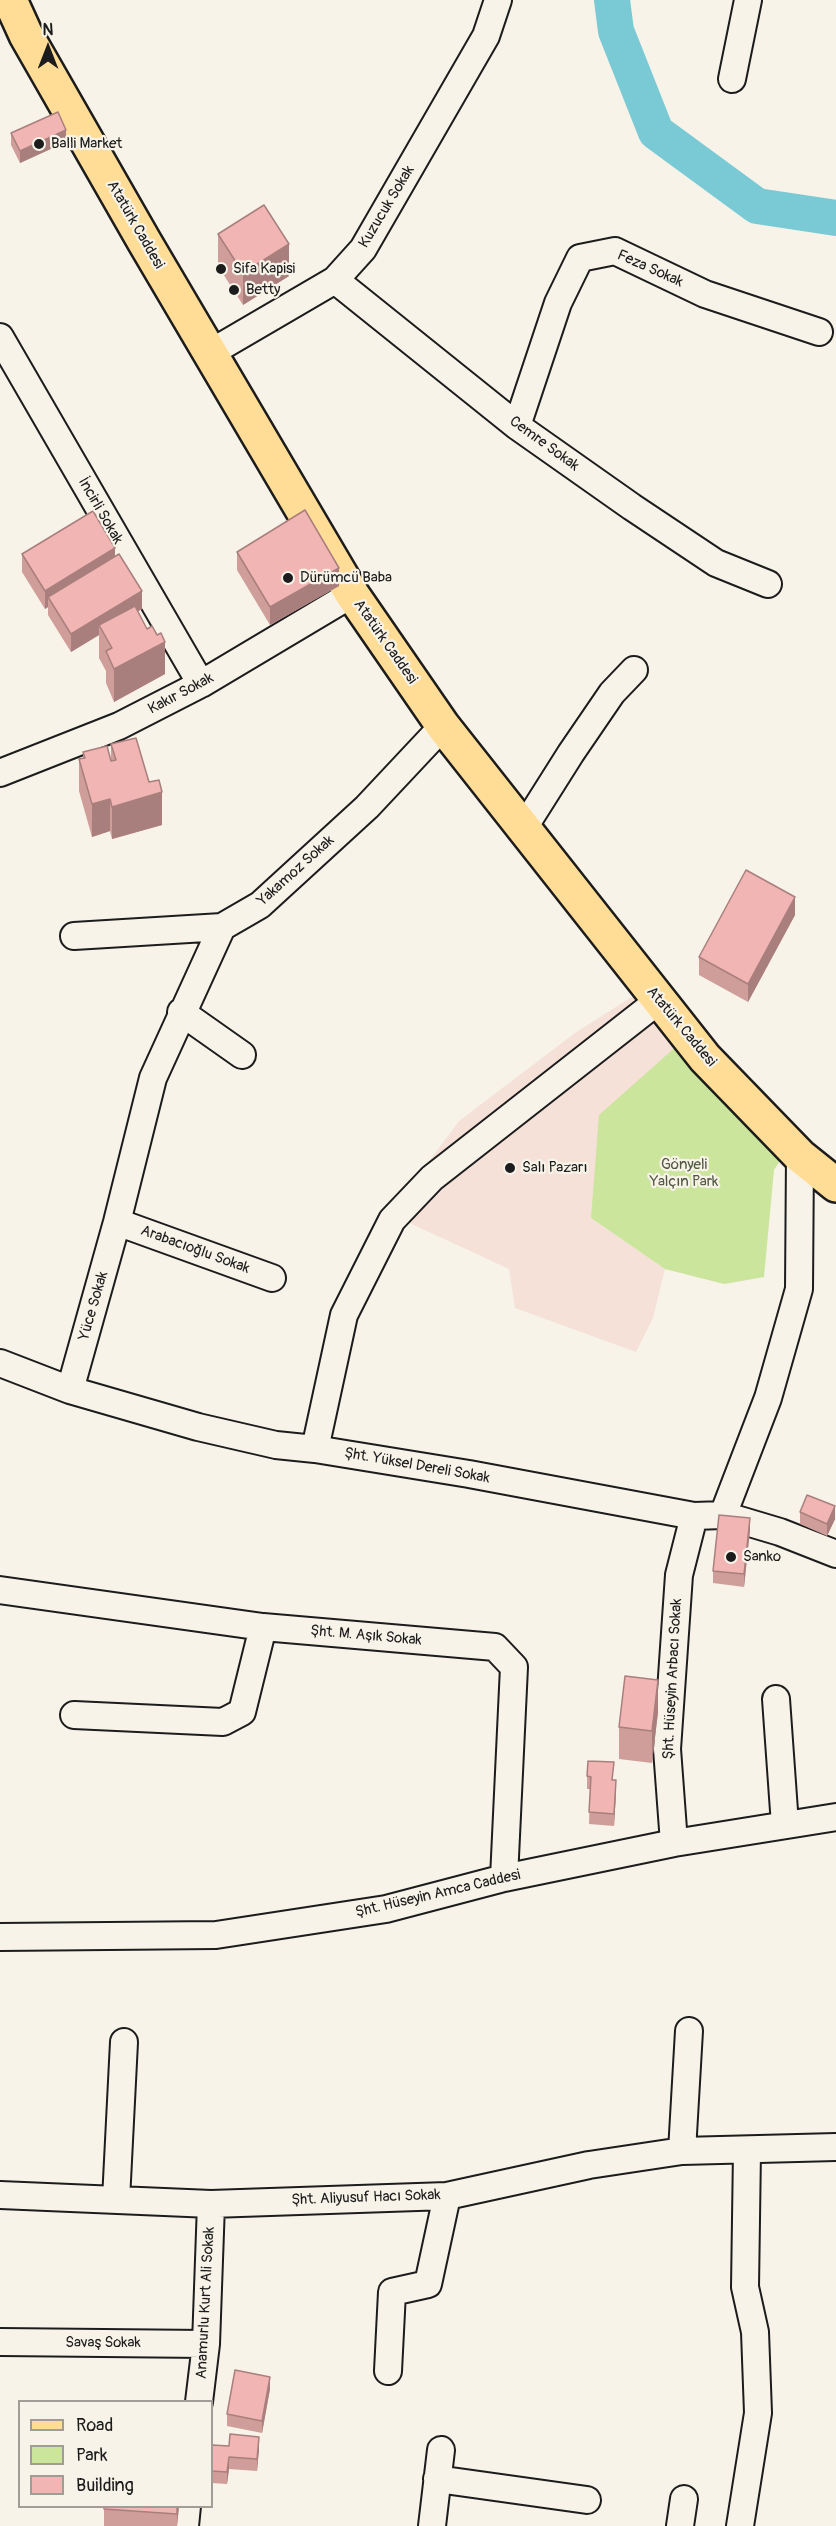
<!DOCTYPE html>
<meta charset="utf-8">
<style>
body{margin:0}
#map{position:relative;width:836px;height:2526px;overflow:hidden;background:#f7f3e8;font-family:Pangolin,sans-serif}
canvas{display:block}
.legend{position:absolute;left:18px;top:2400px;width:195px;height:108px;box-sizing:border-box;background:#f7f3e8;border:2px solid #9f9d96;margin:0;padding:8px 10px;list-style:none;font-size:18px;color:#1c1c1c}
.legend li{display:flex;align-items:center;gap:12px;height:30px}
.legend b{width:30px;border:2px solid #9f9d96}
.north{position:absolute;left:18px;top:18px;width:60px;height:60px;-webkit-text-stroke:4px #f7f3e8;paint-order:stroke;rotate:0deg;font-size:16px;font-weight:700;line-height:24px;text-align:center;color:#1c1c1c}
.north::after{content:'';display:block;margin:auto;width:21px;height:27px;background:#1c1c1c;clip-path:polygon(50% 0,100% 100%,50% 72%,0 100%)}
</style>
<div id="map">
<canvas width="836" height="2526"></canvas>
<ul class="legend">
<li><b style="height:8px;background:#ffdd96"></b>Road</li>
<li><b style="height:16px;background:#cbe59c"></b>Park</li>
<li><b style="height:16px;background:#f1b6b3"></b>Building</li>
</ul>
<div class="north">N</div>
</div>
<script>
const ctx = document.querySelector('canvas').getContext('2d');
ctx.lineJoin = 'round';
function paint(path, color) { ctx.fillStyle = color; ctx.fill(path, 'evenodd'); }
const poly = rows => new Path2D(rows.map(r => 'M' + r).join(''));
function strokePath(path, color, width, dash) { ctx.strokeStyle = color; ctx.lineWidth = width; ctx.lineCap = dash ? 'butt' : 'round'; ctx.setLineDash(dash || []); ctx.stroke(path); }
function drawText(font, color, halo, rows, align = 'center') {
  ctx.font = font + ' Pangolin,sans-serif'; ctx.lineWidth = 4.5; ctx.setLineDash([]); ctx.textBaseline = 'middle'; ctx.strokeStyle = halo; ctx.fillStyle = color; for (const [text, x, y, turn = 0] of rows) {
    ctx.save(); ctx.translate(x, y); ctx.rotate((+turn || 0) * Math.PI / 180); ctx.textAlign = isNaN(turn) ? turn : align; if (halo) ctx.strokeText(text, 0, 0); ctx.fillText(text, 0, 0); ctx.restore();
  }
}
paint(poly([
 [641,991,679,1044,591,1218,665,1269,653,1318,636,1352,515,1308,509,1269,390,1214,459,1121,575,1033]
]), '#f5e1d8');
paint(poly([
 [679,1044,789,1147,774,1170,764,1277,724,1284,665,1269,591,1218,599,1115]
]), '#cbe59c');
strokePath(poly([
 [612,0,616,31,656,132,757,206,836,218]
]), '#7acad6', 36);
const minor = poly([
 [732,79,748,0],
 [335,280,517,426,632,507,716,563,768,584],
 [0,337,201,684],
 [210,353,335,280,363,249,486,36,498,0],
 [517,426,558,303,580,258,615,251,705,294,819,332],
 [0,773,119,726,201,684,352,594],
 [523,829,571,753,612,693,634,670],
 [74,936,222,927,260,905,367,807,443,726],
 [181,1012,242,1055],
 [117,1222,272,1278],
 [0,1363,70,1390,198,1427,276,1445,315,1449,469,1474,694,1516,723,1515,780,1532,836,1554],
 [70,1390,117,1222,153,1078,222,927],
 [315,1449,344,1315,392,1220,432,1178,658,1001],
 [723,1515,768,1398,799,1289,800,1156],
 [0,1590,263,1627,495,1647,514,1667,504,1878],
 [776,1699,785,1825],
 [74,1715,223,1722,242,1712,263,1627],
 [674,1843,667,1749,679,1575,694,1516],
 [0,1937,216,1935,386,1909,504,1878,674,1843,836,1817],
 [682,2151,689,2031],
 [0,2195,211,2204,447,2196,589,2165,682,2151,836,2147],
 [116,2200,124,2042],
 [0,2342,206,2344],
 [388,2371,392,2292,428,2284,447,2196],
 [199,2402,206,2344,211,2204],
 [437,2479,587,2500],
 [185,2526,187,2506],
 [432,2526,441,2450],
 [680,2526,684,2499],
 [740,2526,758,2413,755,2332,745,2287,747,2151]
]);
const major = poly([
 [10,0,26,35,144,241,352,594,443,726,705,1058,800,1156,836,1185]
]);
strokePath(minor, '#1c1c1c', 30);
strokePath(major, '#1c1c1c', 38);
strokePath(minor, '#f7f3e8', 26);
strokePath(major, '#ffdd96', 33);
paint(poly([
 [11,133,66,142,20,163,11,145],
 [218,234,289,276,243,305,218,266],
 [237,552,339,586,270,625,237,570],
 [22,554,115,556,142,609,138,611,165,674,114,702,106,683,106,671,99,658,99,635,71,652,48,615,48,607,45,609,22,572],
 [111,744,149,782,162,825,112,839,110,831,92,837,79,791,79,759,83,758,83,752,111,761],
 [795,915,748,1002,699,975,699,957],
 [800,1512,835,1519,827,1536,800,1524],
 [750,1530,744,1587,713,1583,713,1571],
 [658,1712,652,1763,619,1759,619,1727],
 [587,1776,613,1780,616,1792,614,1826,589,1824,590,1789,587,1789],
 [270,2389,262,2433,227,2426,227,2414],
 [212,2445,259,2449,257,2471,229,2469,227,2484,212,2483],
 [104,2506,179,2506,177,2526,104,2526]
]), '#cf9d9a');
paint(poly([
 [66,130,66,142,20,163,20,151],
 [289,244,289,276,243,305,243,273],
 [115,548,115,565,48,597,48,607,45,609,45,591],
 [339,568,339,586,270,625,270,607],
 [142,591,142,609,103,632,99,625,99,635,71,652,71,634],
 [165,642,165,674,114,702,114,669],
 [162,792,162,825,112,839,112,807],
 [110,799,110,831,92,837,92,804],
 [795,897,795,915,748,1002,748,984],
 [835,1506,835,1519,827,1536,827,1524],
 [750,1518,750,1530,744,1587,744,1574],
 [658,1680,658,1712,652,1763,652,1731],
 [616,1780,616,1792,614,1826,614,1814],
 [270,2377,270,2389,262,2433,262,2421],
 [259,2437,259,2449,257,2471,257,2459],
 [229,2457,229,2469,227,2484,227,2472],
 [177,2506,179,2506,177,2526]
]), '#a97f7d');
const building = poly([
 [58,112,66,130,20,151,11,133,58,112],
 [264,205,289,244,243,273,218,234,264,205],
 [305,510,339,568,270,607,237,552,305,510],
 [93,511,115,548,45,591,22,554,93,511],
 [119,554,142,591,71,634,48,597,119,554],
 [135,606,147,629,152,626,157,635,161,633,165,642,114,669,106,651,112,648,99,625,135,606],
 [136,738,149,782,159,780,162,792,112,807,110,799,92,804,79,759,85,758,83,752,107,746,111,761,116,760,111,744,136,738],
 [746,870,795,897,748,984,699,957,746,870],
 [807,1495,835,1506,827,1524,800,1512,807,1495],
 [719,1515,750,1518,744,1574,713,1571,719,1515],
 [625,1676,658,1680,652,1731,619,1727,625,1676],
 [588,1761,614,1762,612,1780,616,1780,614,1814,589,1812,591,1777,587,1776,588,1761],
 [235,2370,270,2377,262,2421,227,2414,235,2370],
 [230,2434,259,2437,257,2459,229,2457,227,2472,212,2471,212,2445,229,2446,230,2434],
 [104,2506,177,2506,177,2514,104,2509,104,2506]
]);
paint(building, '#f1b6b3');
strokePath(building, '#a97f7d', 1.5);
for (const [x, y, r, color] of [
 [39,144,6,"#1c1c1c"],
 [221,269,6,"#1c1c1c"],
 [234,290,6,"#1c1c1c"],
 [288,578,6,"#1c1c1c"],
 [510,1168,6,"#1c1c1c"],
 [731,1557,6,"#1c1c1c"]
]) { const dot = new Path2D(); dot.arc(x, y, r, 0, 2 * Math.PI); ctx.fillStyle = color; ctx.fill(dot); strokePath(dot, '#f7f3e8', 2); }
drawText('15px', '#1c1c1c', '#f7f3e8', [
 ["Balli Market",51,144],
 ["Sifa Kapisi",233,269],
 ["Betty",246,290],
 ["Dürümcü Baba",300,578],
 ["Salı Pazarı",522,1168],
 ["Sanko",743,1557]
], 'left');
drawText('15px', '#1c1c1c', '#f7f3e8', [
 ["Kuzucuk Sokak",387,207,-59],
 ["Atatürk Caddesi",135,225,60],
 ["Feza Sokak",650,269,24],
 ["Cemre Sokak",544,444,36],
 ["İncirli Sokak",100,511,60],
 ["Atatürk Caddesi",385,642,55],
 ["Kakır Sokak",181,694,-28],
 ["Yakamoz Sokak",296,871,-42],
 ["Atatürk Caddesi",681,1027,50],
 ["Arabacıoğlu Sokak",195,1250,20],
 ["Yüce Sokak",94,1306,-74],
 ["Şht. Yüksel Dereli Sokak",417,1466,10],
 ["Şht. M. Aşık Sokak",366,1636,5],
 ["Şht. Hüseyin Arbacı Sokak",673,1679,-87],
 ["Şht. Hüseyin Amca Caddesi",438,1894,-13],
 ["Şht. Aliyusuf Hacı Sokak",366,2198,-2],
 ["Anamurlu Kurt Ali Sokak",206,2303,-87],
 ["Savaş Sokak",103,2343]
]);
drawText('15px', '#515842', '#f7f3e8', [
 ["Gönyeli",684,1165],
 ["Yalçın Park",684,1182]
]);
</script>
